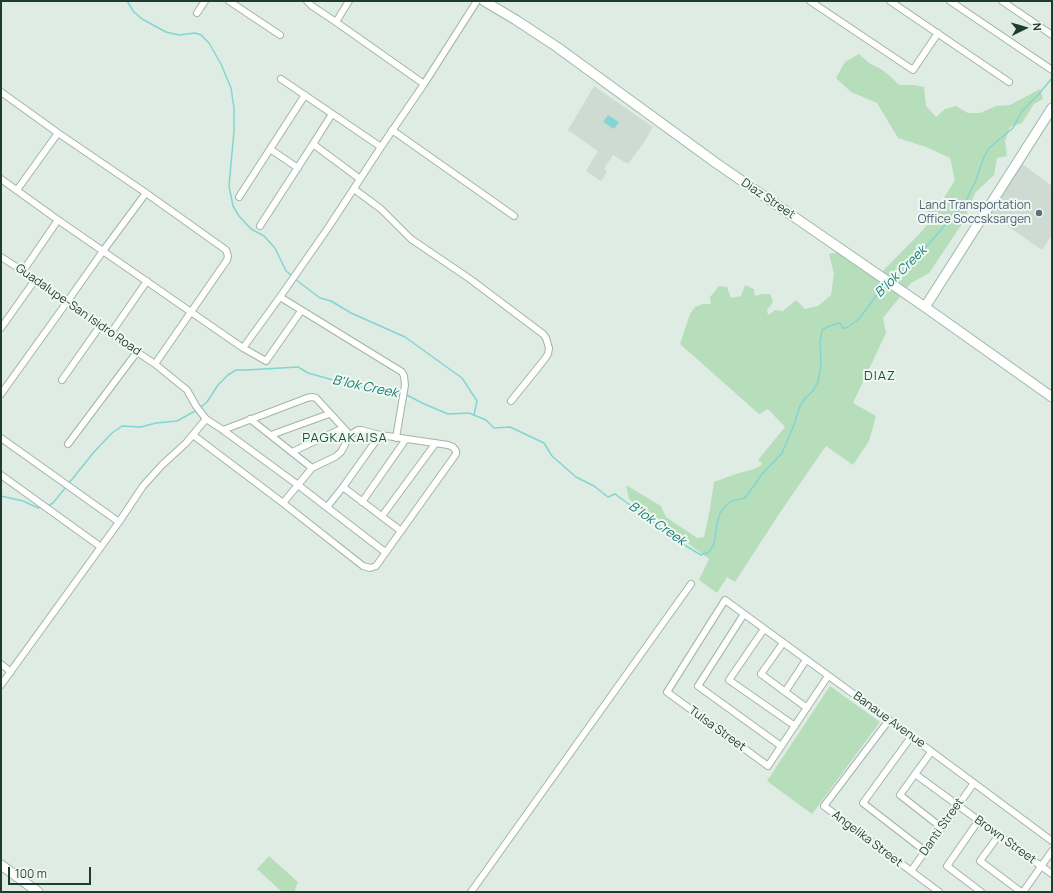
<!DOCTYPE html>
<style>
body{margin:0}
#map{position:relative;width:1053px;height:893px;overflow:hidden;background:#dfece4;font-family:Manrope,sans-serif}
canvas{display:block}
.frame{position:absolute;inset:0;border:2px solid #1f3d2f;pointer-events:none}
.north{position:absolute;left:1005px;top:8px;width:40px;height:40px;-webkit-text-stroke:3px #f0f8f2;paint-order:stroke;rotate:85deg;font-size:11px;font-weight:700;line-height:16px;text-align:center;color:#1f3d2f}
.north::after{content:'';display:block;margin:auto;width:14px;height:18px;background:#1f3d2f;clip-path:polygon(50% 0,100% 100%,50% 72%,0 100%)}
.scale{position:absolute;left:8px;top:867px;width:83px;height:18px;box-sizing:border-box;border:2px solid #1f3d2f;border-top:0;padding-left:5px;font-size:12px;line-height:14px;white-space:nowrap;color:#1f3d2f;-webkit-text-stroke:3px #f0f8f2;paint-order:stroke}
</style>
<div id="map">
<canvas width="1053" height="893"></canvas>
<div class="frame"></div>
<div class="north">N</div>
<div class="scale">100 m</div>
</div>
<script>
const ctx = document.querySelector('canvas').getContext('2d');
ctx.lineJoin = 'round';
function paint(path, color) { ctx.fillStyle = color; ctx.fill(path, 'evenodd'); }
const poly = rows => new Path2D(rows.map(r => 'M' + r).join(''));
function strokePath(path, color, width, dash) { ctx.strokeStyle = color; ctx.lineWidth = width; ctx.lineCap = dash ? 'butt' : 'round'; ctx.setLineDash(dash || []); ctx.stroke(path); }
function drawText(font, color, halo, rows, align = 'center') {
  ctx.font = font + ' Manrope,sans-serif'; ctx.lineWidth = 4; ctx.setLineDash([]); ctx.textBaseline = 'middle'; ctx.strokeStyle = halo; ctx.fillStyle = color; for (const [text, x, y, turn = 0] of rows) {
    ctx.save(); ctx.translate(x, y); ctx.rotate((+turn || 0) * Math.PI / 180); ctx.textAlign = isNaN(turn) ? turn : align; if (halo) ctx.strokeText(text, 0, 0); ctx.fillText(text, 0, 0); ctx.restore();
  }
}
paint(poly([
 [594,86,653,127,645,141,628,164,613,155,604,169,607,172,601,181,586,171,598,151,568,130],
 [1021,163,1052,186,1052,235,1042,250,989,213]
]), '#cddbd2');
paint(poly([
 [859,54,869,63,881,69,890,76,899,85,914,85,924,87,926,106,936,117,945,109,956,106,968,113,980,113,996,106,1010,105,1040,89,1043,99,1034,104,1022,123,1010,127,1005,141,1007,156,997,158,994,175,975,193,964,221,929,273,911,283,883,318,886,333,853,403,876,416,869,441,853,465,826,446,779,514,735,582,727,577,717,593,699,580,709,559,629,499,626,485,661,506,666,517,697,538,704,537,710,509,714,482,736,474,754,469,763,464,758,460,785,427,768,409,759,414,680,344,690,314,695,307,703,304,711,304,710,297,719,286,727,287,731,298,741,296,745,285,754,289,755,296,762,294,770,294,773,302,767,310,768,315,775,310,783,311,796,300,805,309,818,306,831,295,834,274,829,254,839,252,876,278,922,231,932,218,927,210,926,200,942,201,955,180,950,158,926,147,898,138,877,103,851,92,836,78,845,62],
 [830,686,880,722,812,814,767,781],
 [269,856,298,882,294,892,282,892,257,869]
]), '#b7deba');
paint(poly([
 [608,115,619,122,614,129,603,122]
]), '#83d5d2');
strokePath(poly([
 [127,1,134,12,142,19,166,32,179,35,195,33,201,35,209,43,221,64,231,88,234,108,234,131,229,186,233,206,239,216,251,229,264,236,275,248,286,271,291,275],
 [295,279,320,298,331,301,351,313,405,337,462,378,477,401,474,415],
 [894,282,905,271,966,201,976,180,984,157,989,148,1013,128,1022,111,1038,95,1052,78],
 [405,394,422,403,448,414,469,413,486,420,494,428,510,427,544,443,552,456,576,477,594,486,608,497,615,494,686,546,701,555,709,552,714,544,717,524,720,513,726,505,732,501,745,498,763,473,782,453,795,422,800,406,805,398,812,392,818,382,821,365,820,343,822,330,827,327,839,323,841,324,842,328,846,328,859,319,881,289,887,286],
 [200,408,207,402,218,385,228,375,236,370,246,370,298,367,308,373,351,385,374,390,401,393],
 [69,483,94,452,112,433,122,426,141,427,156,423,177,421,197,410],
 [1,496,23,501,38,508,41,507],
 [48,506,53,503,66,487]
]), '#83d5d2', 1.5);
const street = poly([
 [229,1,280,35],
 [307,1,312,6,336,22,424,84],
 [810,1,913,70,938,33],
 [890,1,1009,82],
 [950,1,1052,70],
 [1002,1,1052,35],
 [197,13,205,1],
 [336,22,349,1],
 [281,79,381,147],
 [1,92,58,133,146,193,226,250,228,256,227,260,155,364],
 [392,130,514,216],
 [313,144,360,179],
 [270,149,298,168],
 [1,179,58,220,243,348,266,361,301,311],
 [354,189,381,209,411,239,470,279,543,334,546,338,549,348,548,354,544,360,511,401],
 [17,190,58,133],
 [239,197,305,95],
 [260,226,313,144,332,114],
 [1,257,23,271,137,352,155,364,187,390,196,406,206,419,223,430,298,485,385,552],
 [23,271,58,220],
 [280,297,402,372,404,376,405,385,396,438],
 [1,328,35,280],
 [111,333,147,281],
 [243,348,280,297,328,228,381,147,424,84,477,1],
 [62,380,100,326],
 [1,394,67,302,103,251,146,193],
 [250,419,312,468],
 [223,430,307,398,312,397,316,398,350,435],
 [193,435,283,503,363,566,370,568,376,566,456,454,456,451,453,447,448,445,380,435,361,430,358,430,350,435,341,452,335,457,312,468,283,503],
 [271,435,329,414],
 [1,438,119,522],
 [68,444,137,352],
 [292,452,343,428],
 [1,475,101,547],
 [343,487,401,531],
 [362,502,406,439],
 [327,507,343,487,380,435],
 [382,516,435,444],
 [744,614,698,686,781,746],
 [764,629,729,680,795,726],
 [783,643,761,674,807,708],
 [1,664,11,672],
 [828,676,768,766,667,692,725,600,889,720,1052,841],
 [1,685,119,522,143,486,162,465,186,443,206,419],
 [785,692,806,660],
 [889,720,824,806,939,892],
 [911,737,863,803,925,851],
 [931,752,900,795,942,828],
 [915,774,1052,874],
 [979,820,947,866,981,892],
 [999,835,980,861,1021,892],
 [911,871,974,783],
 [471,892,691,584],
 [1023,892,1052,851]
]);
const secondary = poly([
 [484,1,516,20,557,47,716,163,925,307,1052,397],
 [925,307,1052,108],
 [1,865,38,892]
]);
strokePath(street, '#a2b4aa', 8);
strokePath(secondary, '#9db8aa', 11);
strokePath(street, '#fff', 6);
strokePath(secondary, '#fff', 9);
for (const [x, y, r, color] of [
 [1039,213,4,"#5c6f8a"]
]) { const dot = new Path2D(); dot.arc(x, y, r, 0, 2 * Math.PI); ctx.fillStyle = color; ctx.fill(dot); strokePath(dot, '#f0f8f2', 1.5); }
drawText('12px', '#1f3d2f', '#f0f8f2', [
 ["Diaz Street",768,199,34],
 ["Guadalupe-San Isidro Road",78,310,35],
 ["Banaue Avenue",889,720,36],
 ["Tulsa Street",717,729,36],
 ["Danti Street",942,827,-55],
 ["Angelika Street",867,839,37],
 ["Brown Street",1005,840,36]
]);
drawText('12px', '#4e5e75', '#f0f8f2', [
 ["Land Transportation",1031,206],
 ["Office Soccsksargen",1031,220]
], 'right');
drawText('italic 13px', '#167c7a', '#f0f8f2', [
 ["B'lok Creek",901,272,-45],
 ["B'lok Creek",365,387,12],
 ["B'lok Creek",657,524,35]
]);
ctx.letterSpacing = '1px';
drawText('13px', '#1a5039', '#f0f8f2', [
 ["DIAZ",880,376],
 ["PAGKAKAISA",345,438]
]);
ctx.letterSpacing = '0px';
</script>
